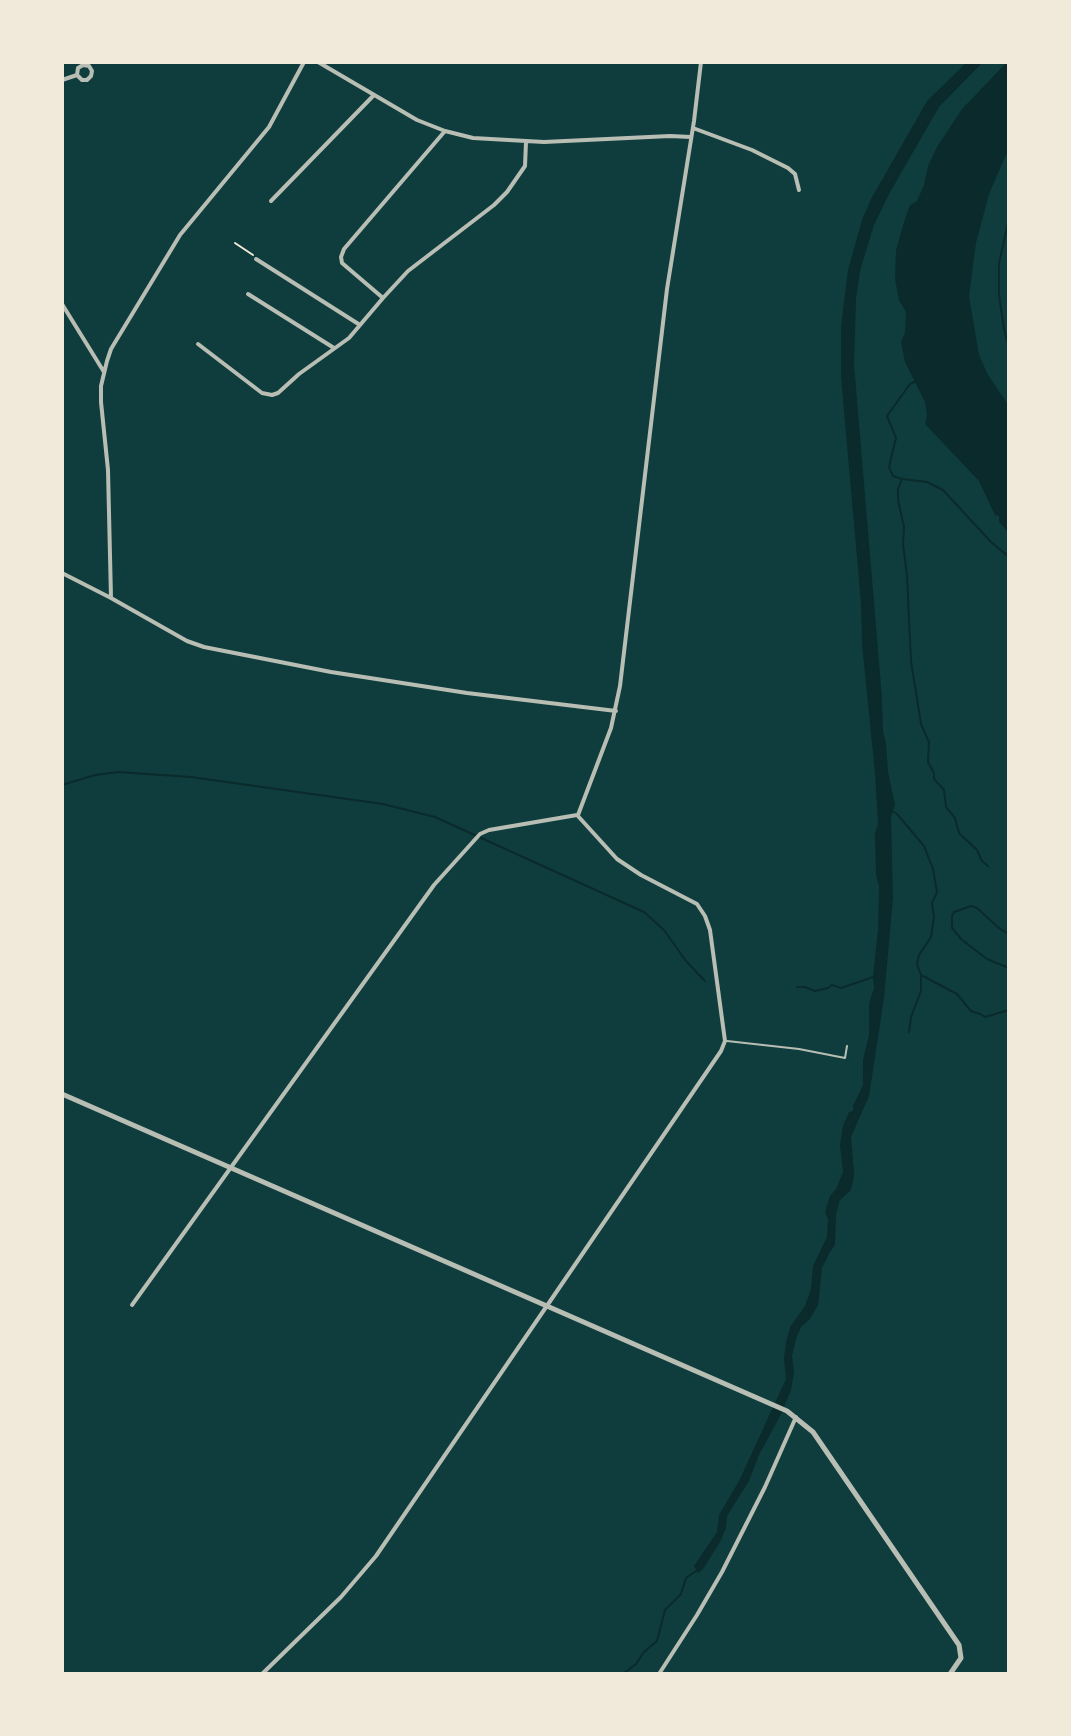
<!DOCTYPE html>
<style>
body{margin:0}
#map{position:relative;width:1071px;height:1736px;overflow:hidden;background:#0f3d3e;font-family:"Fira Sans",sans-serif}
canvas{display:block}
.frame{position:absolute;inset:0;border:64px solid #f1e9da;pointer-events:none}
</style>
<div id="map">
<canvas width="1071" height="1736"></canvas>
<div class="frame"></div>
</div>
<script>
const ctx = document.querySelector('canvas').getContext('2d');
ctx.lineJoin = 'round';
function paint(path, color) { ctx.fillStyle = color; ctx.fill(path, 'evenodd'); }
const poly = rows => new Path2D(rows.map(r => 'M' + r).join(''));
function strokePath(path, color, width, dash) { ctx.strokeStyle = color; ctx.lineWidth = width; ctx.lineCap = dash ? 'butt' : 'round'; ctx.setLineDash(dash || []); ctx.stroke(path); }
paint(poly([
 [967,62,983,62,939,107,889,194,874,225,860,271,856,299,854,364,882,698,883,731,886,743,888,772,895,805,891,817,893,898,884,998,869,1096,851,1137,854,1172,853,1182,850,1191,840,1200,836,1214,835,1245,830,1252,822,1268,818,1305,810,1319,801,1327,796,1339,792,1356,794,1373,791,1390,781,1414,759,1455,749,1481,727,1516,726,1528,720,1542,703,1569,698,1573,694,1566,717,1532,719,1515,739,1481,786,1379,784,1358,786,1342,790,1327,805,1306,811,1289,813,1266,827,1237,828,1219,825,1212,830,1196,836,1189,843,1172,840,1145,843,1126,849,1112,853,1111,853,1106,863,1085,863,1060,869,1035,869,1003,874,988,873,977,878,929,879,886,876,875,875,833,878,824,875,773,862,644,861,603,841,377,841,326,848,270,862,220,871,199,927,101],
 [1007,62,1009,62,1009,148,989,194,976,243,969,296,979,355,988,375,1009,406,1009,533,999,522,999,516,995,515,979,481,925,424,927,415,925,402,905,362,901,342,905,333,906,312,899,300,895,279,896,250,905,219,910,205,917,201,924,185,928,166,937,147,962,109]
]), '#0a2a2b');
strokePath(poly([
 [1009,219,999,263,999,295,1004,329,1009,347],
 [916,381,910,384,887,416,896,438,889,467,893,476,902,479,927,482,943,490,991,542,1009,557],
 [902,479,898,489,898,500,904,527,903,544,907,576,911,661,921,724,929,742,928,762,934,773,934,779,944,790,946,807,955,818,959,833,977,850,982,861,988,866],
 [62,785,95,775,118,772,191,777,383,804,435,817,644,912,664,930,686,961,705,981],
 [890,810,897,814,924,846,933,869,937,892,932,903,934,917,931,937,919,955,917,964,921,975,957,994,971,1011,980,1014,985,1017,1009,1010],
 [1009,934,1000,929,977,908,971,906,954,912,952,916,952,928,961,939,987,959,1009,968],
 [797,987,805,987,815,991,828,988,832,985,841,988,876,976],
 [909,1032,911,1017,921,991,921,976],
 [623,1674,636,1664,644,1652,657,1641,665,1610,681,1594,686,1578,696,1571]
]), '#0a2a2b', 2);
strokePath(poly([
 [235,243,253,255]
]), '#f1e9da', 2);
strokePath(poly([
 [727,1041,799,1049,845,1058,847,1046]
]), '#b8beb3', 2);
strokePath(poly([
 [318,62,417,120,445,131,473,138,544,142,670,136,691,137],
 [62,80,77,75,82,80,87,80,91,76,92,71,89,66,83,65,78,68,77,75],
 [693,128,752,150,788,168,795,174,799,190],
 [271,201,373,96],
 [256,259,360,325],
 [248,294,334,348],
 [383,298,342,263,341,257,344,249,445,131],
 [62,304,104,372],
 [198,344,262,393,272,395,278,393,299,374,349,338,383,298,408,271,494,205,507,192,525,166,526,142],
 [62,573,111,598,187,641,204,647,331,672,467,693,616,711],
 [111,598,108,470,101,402,101,386,107,361,111,349,180,235,269,127,304,62],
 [578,815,611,728,620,686,667,289,694,121,701,62],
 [132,1305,434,885,480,834,489,830,577,815],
 [262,1674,341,1597,376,1556,721,1051,725,1041,710,930,705,916,697,904,641,875,617,859,577,815],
 [659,1674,697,1615,722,1572,765,1487,796,1417]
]), '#b8beb3', 4);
strokePath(poly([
 [62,1094,787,1411,813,1432,959,1645,961,1658,950,1674]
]), '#b8beb3', 5);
</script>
